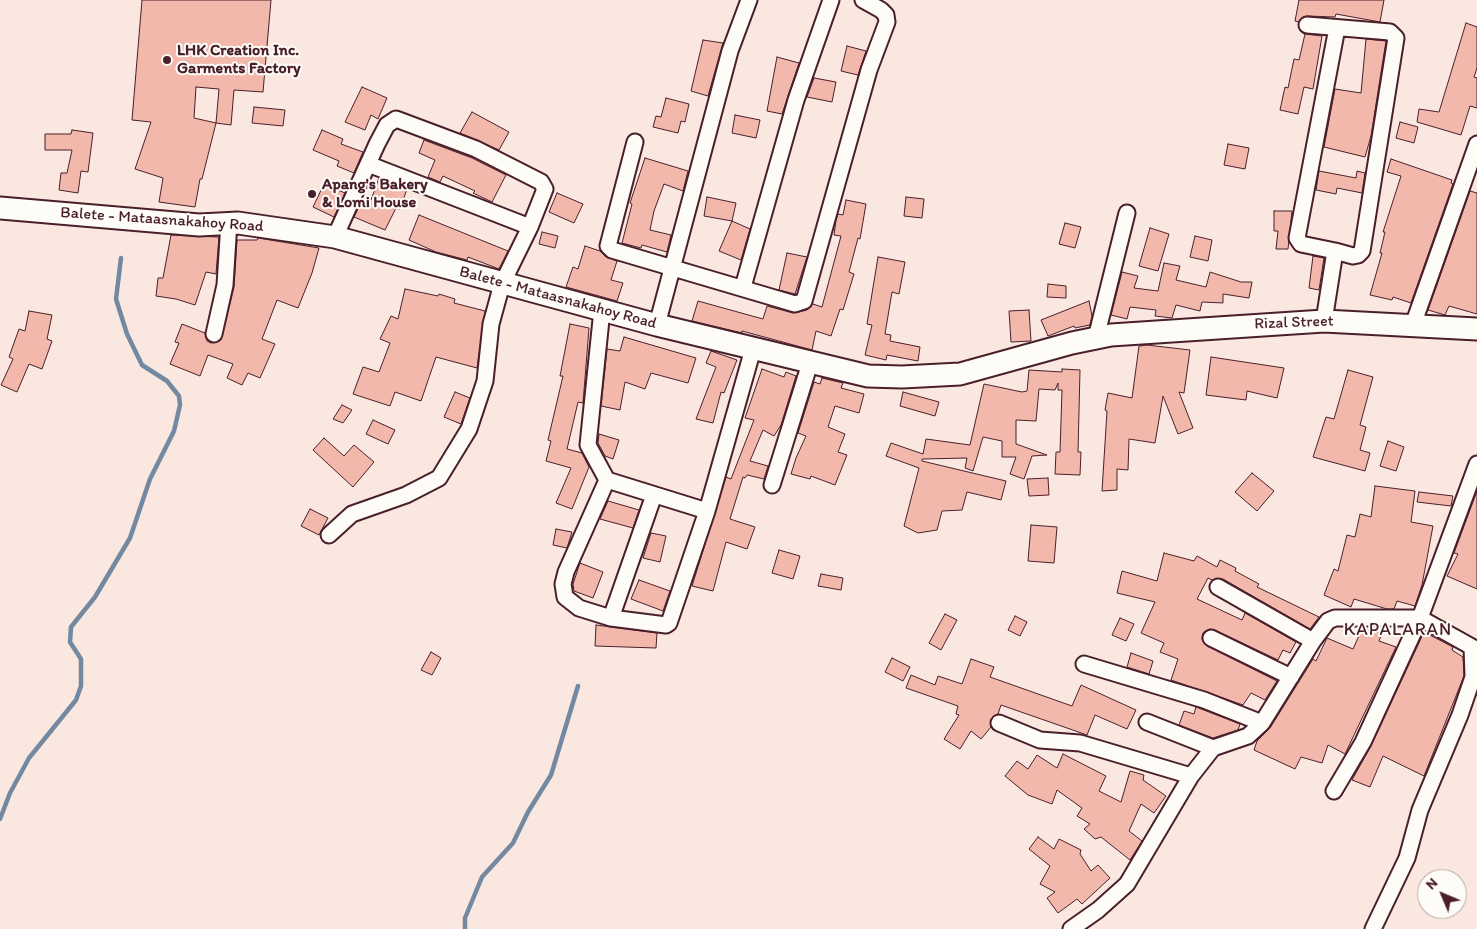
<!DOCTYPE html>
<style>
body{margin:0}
#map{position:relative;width:1477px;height:929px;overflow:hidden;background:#fae8e0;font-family:Itim,sans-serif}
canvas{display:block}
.north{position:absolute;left:1417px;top:869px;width:50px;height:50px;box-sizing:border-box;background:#fdfcf7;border:1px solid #b5a4a5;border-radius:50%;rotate:315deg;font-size:14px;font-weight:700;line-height:20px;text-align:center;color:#4a1f2b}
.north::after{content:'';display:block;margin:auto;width:18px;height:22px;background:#4a1f2b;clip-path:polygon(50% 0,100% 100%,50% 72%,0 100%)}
</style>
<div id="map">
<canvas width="1477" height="929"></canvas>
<div class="north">N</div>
</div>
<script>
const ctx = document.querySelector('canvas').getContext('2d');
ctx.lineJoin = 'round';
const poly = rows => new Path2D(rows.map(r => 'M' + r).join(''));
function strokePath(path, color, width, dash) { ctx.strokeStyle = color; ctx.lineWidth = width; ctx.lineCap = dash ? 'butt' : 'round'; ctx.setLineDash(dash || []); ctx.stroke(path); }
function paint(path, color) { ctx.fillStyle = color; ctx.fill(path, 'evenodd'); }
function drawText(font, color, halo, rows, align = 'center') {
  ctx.font = font + ' Itim,sans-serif'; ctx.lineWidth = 4; ctx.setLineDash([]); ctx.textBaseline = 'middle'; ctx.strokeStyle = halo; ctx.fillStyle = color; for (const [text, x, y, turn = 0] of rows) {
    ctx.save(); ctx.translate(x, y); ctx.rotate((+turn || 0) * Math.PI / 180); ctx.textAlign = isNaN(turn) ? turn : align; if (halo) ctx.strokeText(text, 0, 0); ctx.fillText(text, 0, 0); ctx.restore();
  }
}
strokePath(poly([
 [0,819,10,793,29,758,76,700,81,686,81,659,70,642,71,627,95,597,130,538,150,479,174,431,180,405,179,396,167,381,142,365,127,334,116,299,121,258],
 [465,929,465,918,482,877,513,843,528,812,551,775,578,686]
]), '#7389a1', 4.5);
const building = poly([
 [142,0,271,0,263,92,234,90,231,125,216,123,202,179,200,179,195,207,159,202,163,178,135,169,151,122,132,120,142,0],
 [196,87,219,89,216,123,194,118,196,87],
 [1299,0,1384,0,1380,22,1336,14,1335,17,1307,16,1303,17,1298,22,1295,21,1299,0],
 [1466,23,1477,27,1477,68,1474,77,1477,78,1477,108,1470,106,1461,135,1417,122,1419,109,1439,112,1466,23],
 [1305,34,1322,36,1313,89,1304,87,1298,114,1280,110,1285,87,1288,88,1294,59,1299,60,1305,34],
 [1366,39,1386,41,1371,136,1365,157,1324,147,1335,89,1361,93,1366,39],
 [703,40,723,43,708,96,691,91,703,40],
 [847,46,866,51,858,75,841,71,847,46],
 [777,57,799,63,782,114,767,111,777,57],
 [814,78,836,82,832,102,807,97,814,78],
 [362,87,387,98,378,119,371,115,365,130,345,122,362,87],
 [666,98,689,104,685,122,681,121,678,133,653,127,656,116,661,117,666,98],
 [254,107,285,110,283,126,252,123,254,107],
 [472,112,509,132,499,150,460,133,472,112],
 [735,115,760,120,756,138,732,133,735,115],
 [1400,122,1418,127,1414,143,1396,138,1400,122],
 [72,130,93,133,88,172,81,171,78,193,59,190,61,173,67,173,72,150,45,150,45,134,71,134,72,130],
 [322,130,343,139,341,144,363,152,354,173,337,166,339,161,313,150,322,130],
 [424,140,472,158,506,175,492,202,473,193,475,191,443,176,440,182,428,177,435,160,419,153,424,140],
 [1228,144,1249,148,1245,169,1224,165,1228,144],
 [645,158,688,171,683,191,664,184,654,211,650,230,671,235,667,252,642,245,641,248,622,243,632,204,630,203,645,158],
 [1391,159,1452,180,1451,183,1453,184,1411,303,1393,297,1392,300,1370,295,1382,253,1380,253,1385,232,1383,232,1401,176,1387,172,1391,159],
 [1319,171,1356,178,1357,171,1365,173,1362,193,1337,188,1336,194,1316,190,1319,171],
 [379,178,407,189,400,209,396,208,385,230,354,217,362,200,365,202,367,198,371,200,379,178],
 [324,184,345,193,334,217,313,207,324,184],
 [1470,191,1477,193,1477,314,1449,306,1445,315,1428,310,1470,191],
 [557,193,583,204,574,223,549,212,557,193],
 [707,197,736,203,732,221,704,216,707,197],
 [906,197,924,199,922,218,904,216,906,197],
 [846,200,866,204,860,239,858,238,849,272,854,274,843,310,840,309,831,336,816,331,812,350,742,331,742,333,692,321,698,301,763,319,767,306,793,313,807,310,813,304,822,307,841,236,834,235,836,220,838,214,843,215,846,200],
 [1274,211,1292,211,1288,249,1276,249,1278,231,1274,231,1274,211],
 [419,215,508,251,499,269,468,257,467,260,436,252,409,240,419,215],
 [732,221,750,229,741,260,719,251,732,221],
 [1065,223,1081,227,1075,248,1059,244,1065,223],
 [1150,228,1169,234,1158,271,1139,266,1150,228],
 [542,232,558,236,555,248,539,244,542,232],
 [171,235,219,237,216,274,206,272,195,305,176,299,156,296,158,278,163,278,171,235],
 [1195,236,1212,240,1208,261,1190,257,1195,236],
 [258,238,319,248,312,273,298,308,277,300,262,339,275,344,260,378,248,373,242,385,227,378,233,364,208,355,200,376,170,364,179,343,175,342,182,324,205,333,207,341,211,343,221,340,234,287,237,240,257,240,258,238],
 [585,246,600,251,606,257,617,261,611,280,623,283,617,301,566,287,573,267,578,269,585,246],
 [787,253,807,257,795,294,779,290,787,253],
 [1313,256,1324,258,1319,290,1309,288,1313,256],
 [878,257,905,262,899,294,892,292,885,334,891,335,890,341,920,347,918,361,887,355,886,360,865,355,872,325,867,324,878,257],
 [1164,263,1180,266,1176,280,1206,287,1210,272,1241,282,1252,282,1249,298,1223,294,1223,303,1202,302,1200,311,1176,305,1172,318,1155,316,1156,310,1130,307,1127,319,1111,315,1122,272,1138,276,1134,288,1158,291,1164,263],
 [1048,284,1066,286,1066,298,1047,297,1048,284],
 [405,289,438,296,439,294,455,299,454,303,485,311,477,368,436,357,421,401,395,392,390,406,353,394,363,367,379,372,390,343,380,339,391,316,398,319,405,289],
 [1089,301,1092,316,1090,325,1075,328,1074,326,1048,336,1041,320,1089,301],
 [1029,310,1031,341,1011,342,1009,311,1029,310],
 [29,311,52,315,47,339,52,341,42,369,29,364,17,392,1,385,13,359,9,357,19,329,25,331,29,311],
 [570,324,589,328,583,403,578,402,567,449,582,453,589,467,572,509,556,503,571,468,546,461,551,441,548,440,563,376,560,376,570,324],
 [624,337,696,358,688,383,651,373,645,389,625,382,620,410,601,406,607,349,620,351,624,337],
 [1147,345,1190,350,1184,393,1179,392,1193,428,1178,434,1163,396,1155,443,1129,439,1128,470,1117,469,1117,490,1102,491,1107,411,1105,410,1108,393,1132,398,1139,346,1147,345],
 [711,351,737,360,724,393,721,392,713,423,696,419,716,367,706,363,711,351],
 [1211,357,1284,368,1277,398,1247,391,1246,400,1206,395,1211,357],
 [762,369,784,377,786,372,796,376,781,425,774,436,763,430,750,461,768,466,764,479,747,475,745,478,743,477,730,519,755,527,747,549,726,542,713,591,692,586,726,477,731,479,754,420,745,418,762,369],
 [1062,369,1080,370,1078,452,1081,452,1080,475,1055,474,1056,452,1060,452,1062,390,1058,390,1058,383,1055,390,1039,389,1036,421,1016,420,1016,444,1047,455,1032,456,1024,479,1010,474,1016,457,1002,457,1002,441,983,437,973,471,965,468,967,458,922,459,922,461,1006,481,1001,500,967,492,962,510,942,511,937,530,918,533,904,526,919,468,886,456,891,443,923,454,926,439,970,445,984,384,1022,392,1027,391,1029,370,1062,372,1062,369],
 [1348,370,1373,377,1360,425,1366,427,1360,450,1370,453,1365,471,1313,457,1326,417,1334,419,1348,370],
 [822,378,843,383,841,388,864,394,859,413,835,406,828,427,845,434,838,452,847,455,835,485,811,476,810,479,791,474,796,458,806,436,798,433,814,382,820,384,822,378],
 [455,392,470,398,461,424,444,417,455,392],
 [903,392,939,402,935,416,900,406,903,392],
 [342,405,352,410,343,423,333,419,342,405],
 [373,420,395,430,388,444,366,434,373,420],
 [599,434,619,440,613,459,605,456,598,443,599,434],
 [324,438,344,456,354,445,374,462,353,487,313,450,324,438],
 [1388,441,1404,447,1396,471,1380,466,1388,441],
 [1252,473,1274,491,1257,511,1235,492,1252,473],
 [1048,478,1049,495,1029,496,1027,479,1048,478],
 [1375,486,1415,491,1411,522,1433,526,1422,585,1415,606,1397,601,1394,609,1387,609,1354,599,1351,607,1324,595,1334,569,1338,571,1347,535,1355,537,1360,514,1371,517,1375,486],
 [1477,491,1477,589,1447,576,1458,554,1454,553,1477,491],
 [1419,492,1453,496,1451,506,1417,502,1419,492],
 [608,501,639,510,633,528,600,519,608,501],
 [310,509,328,518,319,535,301,526,310,509],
 [1031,525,1057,527,1054,563,1028,561,1031,525],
 [556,529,572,532,567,548,553,545,556,529],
 [651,533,666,536,660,562,643,558,651,533],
 [779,550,800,556,793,579,772,573,779,550],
 [1164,553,1194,561,1197,556,1217,567,1220,560,1236,568,1235,571,1259,584,1257,587,1319,617,1310,629,1223,579,1212,580,1208,578,1197,599,1242,620,1245,613,1296,642,1290,653,1283,650,1278,660,1215,630,1210,629,1203,633,1202,639,1207,646,1277,681,1265,700,1251,693,1243,705,1171,680,1178,659,1160,652,1164,643,1141,633,1155,602,1117,593,1122,571,1157,581,1164,553],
 [580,563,603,572,593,598,574,591,573,584,580,563],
 [821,574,843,578,841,590,818,586,821,574],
 [639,580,670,591,663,611,631,599,639,580],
 [945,614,957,620,941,650,929,643,945,614],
 [1015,616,1027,622,1020,636,1008,630,1015,616],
 [1120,618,1134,624,1126,641,1112,635,1120,618],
 [596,625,657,633,656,648,595,646,596,625],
 [1362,629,1382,633,1379,641,1396,647,1345,754,1328,745,1322,763,1301,757,1295,769,1254,750,1257,741,1270,728,1313,659,1316,661,1327,638,1353,649,1362,629],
 [1424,632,1453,647,1452,650,1463,657,1464,676,1424,776,1383,756,1370,787,1352,780,1371,746,1424,632],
 [431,652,441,658,432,675,421,670,431,652],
 [1131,653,1153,661,1149,674,1127,667,1131,653],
 [892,658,910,667,903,681,885,672,892,658],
 [971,659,994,667,990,677,1072,706,1081,685,1136,710,1127,729,1095,715,1087,735,1001,705,998,714,991,719,991,727,981,739,971,731,960,749,944,739,959,715,956,714,958,706,906,688,911,675,935,685,938,676,962,684,971,659],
 [1196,707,1240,724,1238,730,1213,738,1179,725,1184,711,1194,714,1196,707],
 [1063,754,1106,776,1099,791,1121,802,1130,771,1144,775,1143,780,1166,796,1154,813,1141,804,1129,831,1142,841,1130,860,1101,837,1095,839,1084,829,1090,824,1077,816,1082,808,1057,790,1052,804,1028,795,1005,776,1017,761,1028,769,1037,755,1057,768,1063,754],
 [1038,837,1054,849,1059,839,1081,850,1080,854,1091,871,1098,865,1110,878,1082,904,1077,899,1058,913,1047,898,1055,892,1040,884,1050,866,1029,849,1038,837]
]);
paint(building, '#f2b8ab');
strokePath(building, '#4a1f2b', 1);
const minor = poly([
 [1307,25,1390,32,1396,38,1362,251,1358,255,1353,256,1335,251,1324,321],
 [635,142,608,246,612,250,795,304,804,301,869,70,887,22,886,15,881,10,863,0],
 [368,164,530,227],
 [1335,251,1301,244,1297,238,1337,28],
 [743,287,796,100,831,0],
 [602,310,588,445,607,480,566,572,563,584,565,597,579,608,611,618,666,625,669,623,707,511,753,349],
 [657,325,730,51,749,0],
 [1413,325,1477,144],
 [214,334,225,285,229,222],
 [1096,338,1127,213],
 [607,480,707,511],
 [772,485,810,363],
 [329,535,352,514,406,495,439,478,469,429,485,381,491,324,502,284,530,227,545,189,541,182,476,149,396,119,387,125,377,144,335,237],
 [1218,587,1313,641],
 [611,618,654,495],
 [1211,638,1291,677],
 [1084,664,1204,700,1262,723],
 [1147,722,1213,748,1248,736,1262,723,1313,641,1328,621,1335,618,1420,618,1472,647,1473,677,1460,715,1420,810,1407,858,1373,929],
 [999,723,1040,740,1080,743,1191,776],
 [1334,791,1363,742,1420,618,1477,464],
 [1071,929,1098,910,1127,884,1191,776,1213,748]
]);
const secondary = poly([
 [0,208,199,225,238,223,335,237,657,325,868,376,902,377,960,374,1072,343,1111,335,1324,321,1477,329]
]);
strokePath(minor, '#4a1f2b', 19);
strokePath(secondary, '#4a1f2b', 25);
strokePath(minor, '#fdfcf7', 15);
strokePath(secondary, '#fdfcf7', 21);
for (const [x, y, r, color] of [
 [167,60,5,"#4a1f2b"],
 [312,194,5,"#4a1f2b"]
]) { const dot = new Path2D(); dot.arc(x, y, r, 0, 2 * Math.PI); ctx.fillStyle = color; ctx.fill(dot); strokePath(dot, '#fdfcf7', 2); }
drawText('bold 16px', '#4a1f2b', '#fdfcf7', [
 ["LHK Creation Inc.",177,51],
 ["Garments Factory",177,69],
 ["Apang's Bakery",322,185],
 ["& Lomi House",322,203]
], 'left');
drawText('16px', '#4a1f2b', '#fdfcf7', [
 ["Balete - Mataasnakahoy Road",162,220,4],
 ["Balete - Mataasnakahoy Road",558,298,15],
 ["Rizal Street",1294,323,-2]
]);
ctx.letterSpacing = '1px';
drawText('18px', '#4a1f2b', '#fdfcf7', [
 ["KAPALARAN",1398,630]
]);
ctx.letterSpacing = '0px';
</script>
